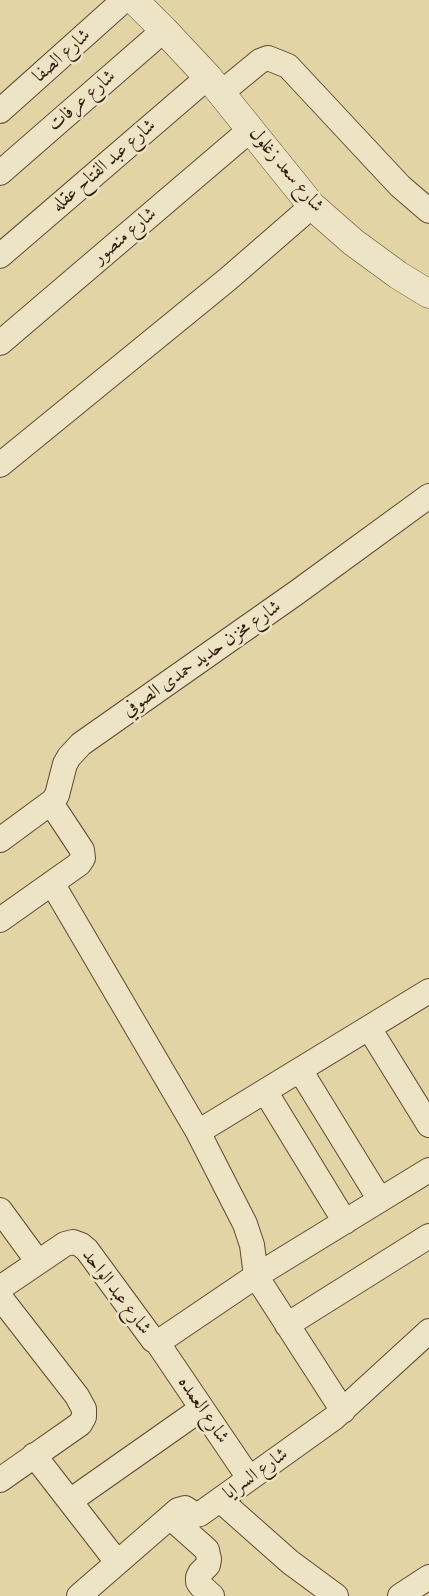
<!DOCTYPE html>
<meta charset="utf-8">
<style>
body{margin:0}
canvas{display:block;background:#e3d4a6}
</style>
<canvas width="429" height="1596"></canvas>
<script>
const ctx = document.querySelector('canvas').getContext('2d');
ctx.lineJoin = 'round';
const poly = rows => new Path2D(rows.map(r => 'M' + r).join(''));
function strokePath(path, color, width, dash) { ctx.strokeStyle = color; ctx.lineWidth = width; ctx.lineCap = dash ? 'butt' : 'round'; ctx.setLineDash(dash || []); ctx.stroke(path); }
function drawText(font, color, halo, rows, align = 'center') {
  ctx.font = font + ' Alegreya,Amiri,serif'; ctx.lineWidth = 5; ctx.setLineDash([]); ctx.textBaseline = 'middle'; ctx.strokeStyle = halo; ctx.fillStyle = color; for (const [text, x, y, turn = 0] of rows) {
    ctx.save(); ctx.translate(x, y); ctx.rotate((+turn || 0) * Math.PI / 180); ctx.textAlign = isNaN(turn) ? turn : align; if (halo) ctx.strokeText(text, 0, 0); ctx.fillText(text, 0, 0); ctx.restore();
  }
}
const minor = poly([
 [221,93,260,61,268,58,288,66,400,186,429,211],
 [0,111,124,0],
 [0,173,164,30],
 [0,256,208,77],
 [0,343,251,129],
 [0,465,228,279,312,206],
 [0,840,53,801,57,795,65,764,69,757,81,744,296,593,429,496],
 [52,883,198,1132,245,1224,252,1245,256,1276,343,1411],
 [0,920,79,864,83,858,82,850,51,803],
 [369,1028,429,1125],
 [300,1070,380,1200,429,1170],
 [265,1091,345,1222],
 [198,1132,429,991],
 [0,1210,38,1262],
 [0,1288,65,1244,73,1242,81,1245,87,1250,153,1340,160,1341,256,1276,380,1200],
 [0,1297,77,1396,84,1409,84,1417,80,1424,0,1480],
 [287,1325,429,1236],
 [157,1342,249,1478],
 [34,1455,117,1562],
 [220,1500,290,1562,336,1596],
 [70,1501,201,1409],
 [170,1517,207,1550,209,1559,208,1565,200,1573,198,1577,198,1582,201,1586,212,1596],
 [79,1596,178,1510,185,1508,196,1515,200,1514,334,1418,429,1331],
 [400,1596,429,1577]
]);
const tertiary = poly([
 [134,0,164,30,208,77,312,206,353,242,398,275,429,294]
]);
strokePath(minor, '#5e4a32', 26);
strokePath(tertiary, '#5e4a32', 29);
strokePath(minor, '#ede3c5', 24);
strokePath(tertiary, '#ede3c5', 28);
drawText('19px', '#311c0b', '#ede3c5', [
 ["شارع الصفا",62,56,-42],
 ["شارع عرفات",82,101,-41],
 ["شارع عبد الفتاح عقله",104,166,-41],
 ["شارع سعد زغلول",286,170,50],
 ["شارع منصور",125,236,-40],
 ["شارع مخزن حديد حمدى الصوفي",202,659,-35],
 ["شارع عبد الواحد",116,1292,53],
 ["شارع العمده",203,1410,56],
 ["شارع السرايا",256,1474,-36]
]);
</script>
